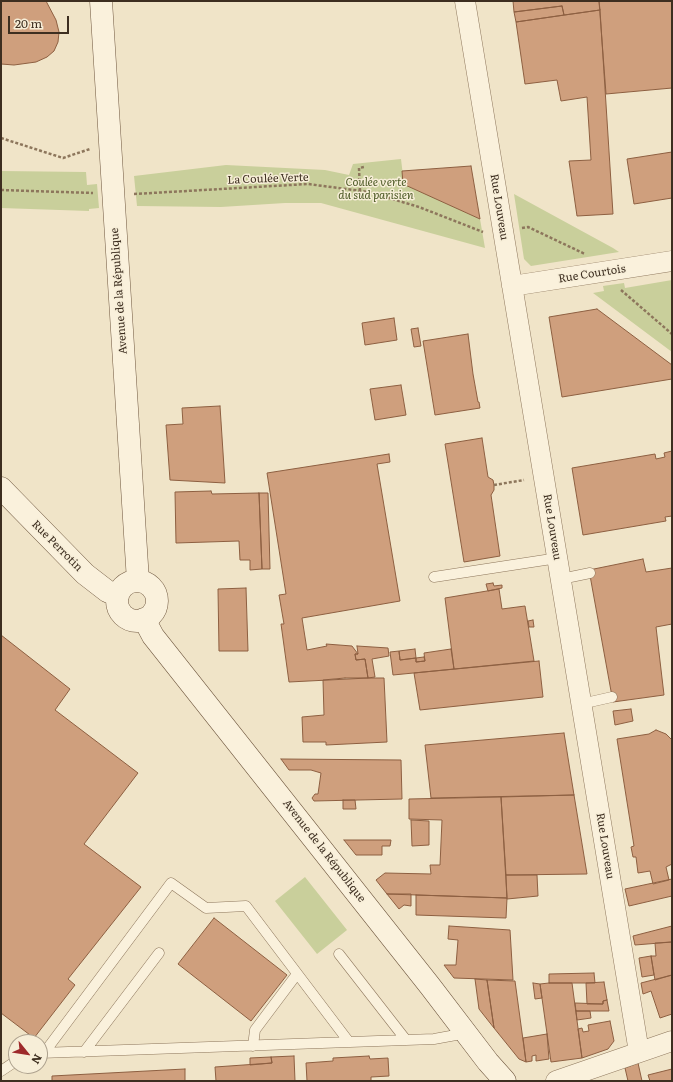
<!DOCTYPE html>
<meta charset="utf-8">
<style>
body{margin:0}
#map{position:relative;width:673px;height:1082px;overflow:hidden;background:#f0e4c8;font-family:Literata,serif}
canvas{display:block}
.frame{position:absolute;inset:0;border:2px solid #3d2e20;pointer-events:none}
.north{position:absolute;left:8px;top:1034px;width:40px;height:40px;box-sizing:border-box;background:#f7eed8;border:1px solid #ada18e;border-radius:50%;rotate:120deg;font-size:11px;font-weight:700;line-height:16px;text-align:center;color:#3d2e20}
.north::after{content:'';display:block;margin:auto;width:14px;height:18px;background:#9e2a2b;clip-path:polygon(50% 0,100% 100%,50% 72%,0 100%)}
.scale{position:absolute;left:8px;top:16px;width:61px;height:18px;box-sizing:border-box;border:2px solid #3d2e20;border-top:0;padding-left:5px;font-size:12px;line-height:14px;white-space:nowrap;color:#3d2e20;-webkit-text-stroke:3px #f7eed8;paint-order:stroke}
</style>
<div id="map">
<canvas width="673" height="1082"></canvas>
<div class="frame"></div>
<div class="north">N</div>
<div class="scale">20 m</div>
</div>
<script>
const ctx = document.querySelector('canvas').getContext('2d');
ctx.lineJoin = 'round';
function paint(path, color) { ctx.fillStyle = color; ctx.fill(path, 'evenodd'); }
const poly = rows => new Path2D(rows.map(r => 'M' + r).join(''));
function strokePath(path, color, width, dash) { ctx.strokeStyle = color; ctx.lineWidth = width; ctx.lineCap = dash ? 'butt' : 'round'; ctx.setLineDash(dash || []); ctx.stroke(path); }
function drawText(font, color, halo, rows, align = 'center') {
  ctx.font = font + ' Literata,serif'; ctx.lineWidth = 3; ctx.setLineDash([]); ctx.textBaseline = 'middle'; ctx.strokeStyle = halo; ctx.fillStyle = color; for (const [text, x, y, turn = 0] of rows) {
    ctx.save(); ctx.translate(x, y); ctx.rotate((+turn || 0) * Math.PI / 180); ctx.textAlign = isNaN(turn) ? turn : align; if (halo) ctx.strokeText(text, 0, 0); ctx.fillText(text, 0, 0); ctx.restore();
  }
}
paint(poly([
 [401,159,404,184,480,219,485,248,321,203,285,203,221,207,137,206,134,176,226,165,325,170,349,175,353,164],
 [1,171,86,172,87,185,97,184,99,208,89,209,89,211,1,208],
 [514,194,613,248,619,252,531,266,524,259],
 [672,280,672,352,593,293,604,291,603,286,624,283,625,288],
 [305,877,347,930,317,954,275,901]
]), '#c9cf9b');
const building = poly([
 [1,1,46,1,56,20,59,32,58,42,54,51,47,57,36,62,14,65,1,64,1,1],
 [513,1,599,1,600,10,564,15,562,6,514,12,513,1],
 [599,1,672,1,672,88,606,94,599,1],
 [562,6,564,15,516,22,514,12,562,6],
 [600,10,613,214,577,216,569,161,591,160,587,97,561,101,557,80,525,84,516,22,600,10],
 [672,152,672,198,634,204,627,159,672,152],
 [471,166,480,219,403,184,402,171,471,166],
 [597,309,672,365,672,379,562,397,549,317,597,309],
 [394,318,397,340,365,345,362,323,394,318],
 [418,328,421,346,414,347,411,329,418,328],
 [468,334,473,374,478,402,479,402,480,408,435,415,423,341,468,334],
 [401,385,406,415,375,420,370,389,401,385],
 [220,406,225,483,170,480,166,425,183,424,182,408,220,406],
 [482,438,488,477,493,480,494,485,494,490,491,495,500,556,464,562,445,444,482,438],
 [672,451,672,516,665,517,666,521,583,535,572,468,655,454,656,459,665,457,664,453,672,451],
 [389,454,390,462,377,464,400,601,302,618,307,650,327,646,326,644,352,646,358,654,355,654,356,660,365,659,368,678,289,682,281,624,284,624,279,595,286,594,267,473,389,454],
 [211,491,212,494,259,493,262,569,250,570,250,560,240,560,239,541,176,543,175,492,211,491],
 [259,493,268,493,270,569,262,569,259,493],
 [643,559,646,572,672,568,672,624,656,627,664,695,613,702,589,570,643,559],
 [493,583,494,586,502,585,502,588,488,591,486,584,493,583],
 [246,588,248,651,219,651,218,589,246,588],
 [499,589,502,609,525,606,534,661,454,669,445,598,499,589],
 [533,620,534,627,529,627,528,621,533,620],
 [1,635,70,689,55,710,138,773,84,844,141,887,68,979,75,985,34,1038,1,1013,1,635],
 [357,646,388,648,389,656,372,659,375,677,368,678,365,659,356,660,355,654,358,654,357,646],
 [415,649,416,658,400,660,399,651,415,649],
 [451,649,454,669,393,675,390,652,399,651,400,660,416,658,416,662,425,661,424,653,451,649],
 [424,657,425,661,416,662,416,658,424,657],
 [539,661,543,697,420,710,414,673,539,661],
 [345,678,384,678,387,742,326,745,326,742,303,742,302,717,324,715,323,680,345,678],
 [631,709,633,721,615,725,613,711,631,709],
 [656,730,666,734,672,740,672,864,666,867,669,880,653,884,650,871,638,873,636,857,633,857,631,847,634,846,617,739,649,734,656,730],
 [564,733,574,795,431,798,425,745,564,733],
 [281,759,401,760,402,799,314,801,312,798,315,794,318,794,321,773,311,770,289,770,281,759],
 [574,795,587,874,506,875,501,797,574,795],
 [501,797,507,898,387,894,376,880,385,873,431,874,430,865,440,865,442,820,409,819,409,799,501,797],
 [343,800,355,800,356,809,343,809,343,800],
 [411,820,429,821,429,845,412,846,411,820],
 [344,840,391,840,390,846,382,846,382,855,356,855,344,840],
 [506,875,537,875,538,896,507,899,506,875],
 [672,879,672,896,629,906,625,889,672,879],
 [387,894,411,894,411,906,404,905,399,909,387,894],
 [416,895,507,898,506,918,416,915,416,895],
 [214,918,287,975,251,1021,178,964,214,918],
 [449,926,510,930,513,980,454,978,444,965,456,965,458,940,448,939,449,926],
 [672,926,672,942,635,945,633,936,672,926],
 [672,942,672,975,655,980,651,956,656,956,655,943,672,942],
 [651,956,654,975,642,977,639,958,651,956],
 [594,973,595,983,549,983,549,974,594,973],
 [672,975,672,1014,660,1018,651,991,643,994,641,983,672,975],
 [475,979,487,980,494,1028,479,1009,475,979],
 [487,980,515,981,526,1062,519,1059,494,1028,487,980],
 [604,982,607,1000,603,1001,603,1004,587,1004,586,983,604,982],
 [533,983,540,984,542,998,535,999,533,983],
 [549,983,572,983,582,1058,551,1062,540,984,549,983],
 [607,1000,609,1011,576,1011,575,1003,603,1004,603,1001,607,1000],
 [576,1011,590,1011,591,1018,577,1020,576,1011],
 [610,1021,614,1041,608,1049,582,1058,578,1029,582,1028,583,1032,589,1031,588,1025,610,1021],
 [547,1034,549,1059,536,1061,536,1055,532,1056,532,1061,526,1062,523,1038,547,1034],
 [294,1056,295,1081,216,1081,215,1067,272,1063,271,1057,294,1056],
 [369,1056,370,1059,388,1058,389,1076,371,1077,371,1081,307,1081,306,1063,333,1061,333,1058,369,1056],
 [271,1057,272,1063,250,1065,250,1058,271,1057],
 [638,1063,642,1081,628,1081,625,1068,638,1063],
 [185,1069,185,1081,52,1081,52,1076,185,1069],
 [672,1069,672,1081,650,1081,648,1075,672,1069]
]);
paint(building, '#cf9f7d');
strokePath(building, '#8d5f41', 1);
const lane = poly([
 [434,577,558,558],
 [561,579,590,573],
 [581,704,612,697],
 [339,954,406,1040],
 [253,1046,255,1030,297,974],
 [84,1052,159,953],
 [40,1053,406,1040,434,1039,467,1033],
 [44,1053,171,883,206,908,246,906,349,1042],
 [1,1071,16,1061]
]);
const street = poly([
 [465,1,639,1052],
 [512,286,672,261],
 [556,1081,672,1041]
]);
const secondary = poly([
 [101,1,138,581],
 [1,488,85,574,107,591,118,596],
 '117 601a20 20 0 1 1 40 0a20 20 0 1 1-40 0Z',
 [144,619,153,636,430,986,488,1062,505,1081]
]);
strokePath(lane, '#8d765c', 11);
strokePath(street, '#8d765c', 21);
strokePath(secondary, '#6f573f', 23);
strokePath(poly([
 [1,138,63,158,90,149],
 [1,190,93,193],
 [360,191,359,168,364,167],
 [134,194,308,184,369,192,419,207,483,232],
 [522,228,528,227,585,254],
 [621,290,672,334],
 [494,485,524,480]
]), '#8d765c', 2.5, [3, 2]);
strokePath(lane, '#faf1dc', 10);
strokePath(street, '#faf1dc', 20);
strokePath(secondary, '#faf1dc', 22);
drawText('11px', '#3d2e20', '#f7eed8', [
 ["La Coulée Verte",268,179,-2],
 ["Rue Louveau",499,207,81],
 ["Rue Courtois",592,274,-9],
 ["Avenue de la République",119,291,-94],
 ["Rue Louveau",552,527,81],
 ["Rue Perrotin",57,546,45],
 ["Rue Louveau",605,846,81],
 ["Avenue de la République",324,851,52]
]);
drawText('italic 11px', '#4d5a26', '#f7eed8', [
 ["Coulée verte",376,183],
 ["du sud parisien",376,196]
]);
</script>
